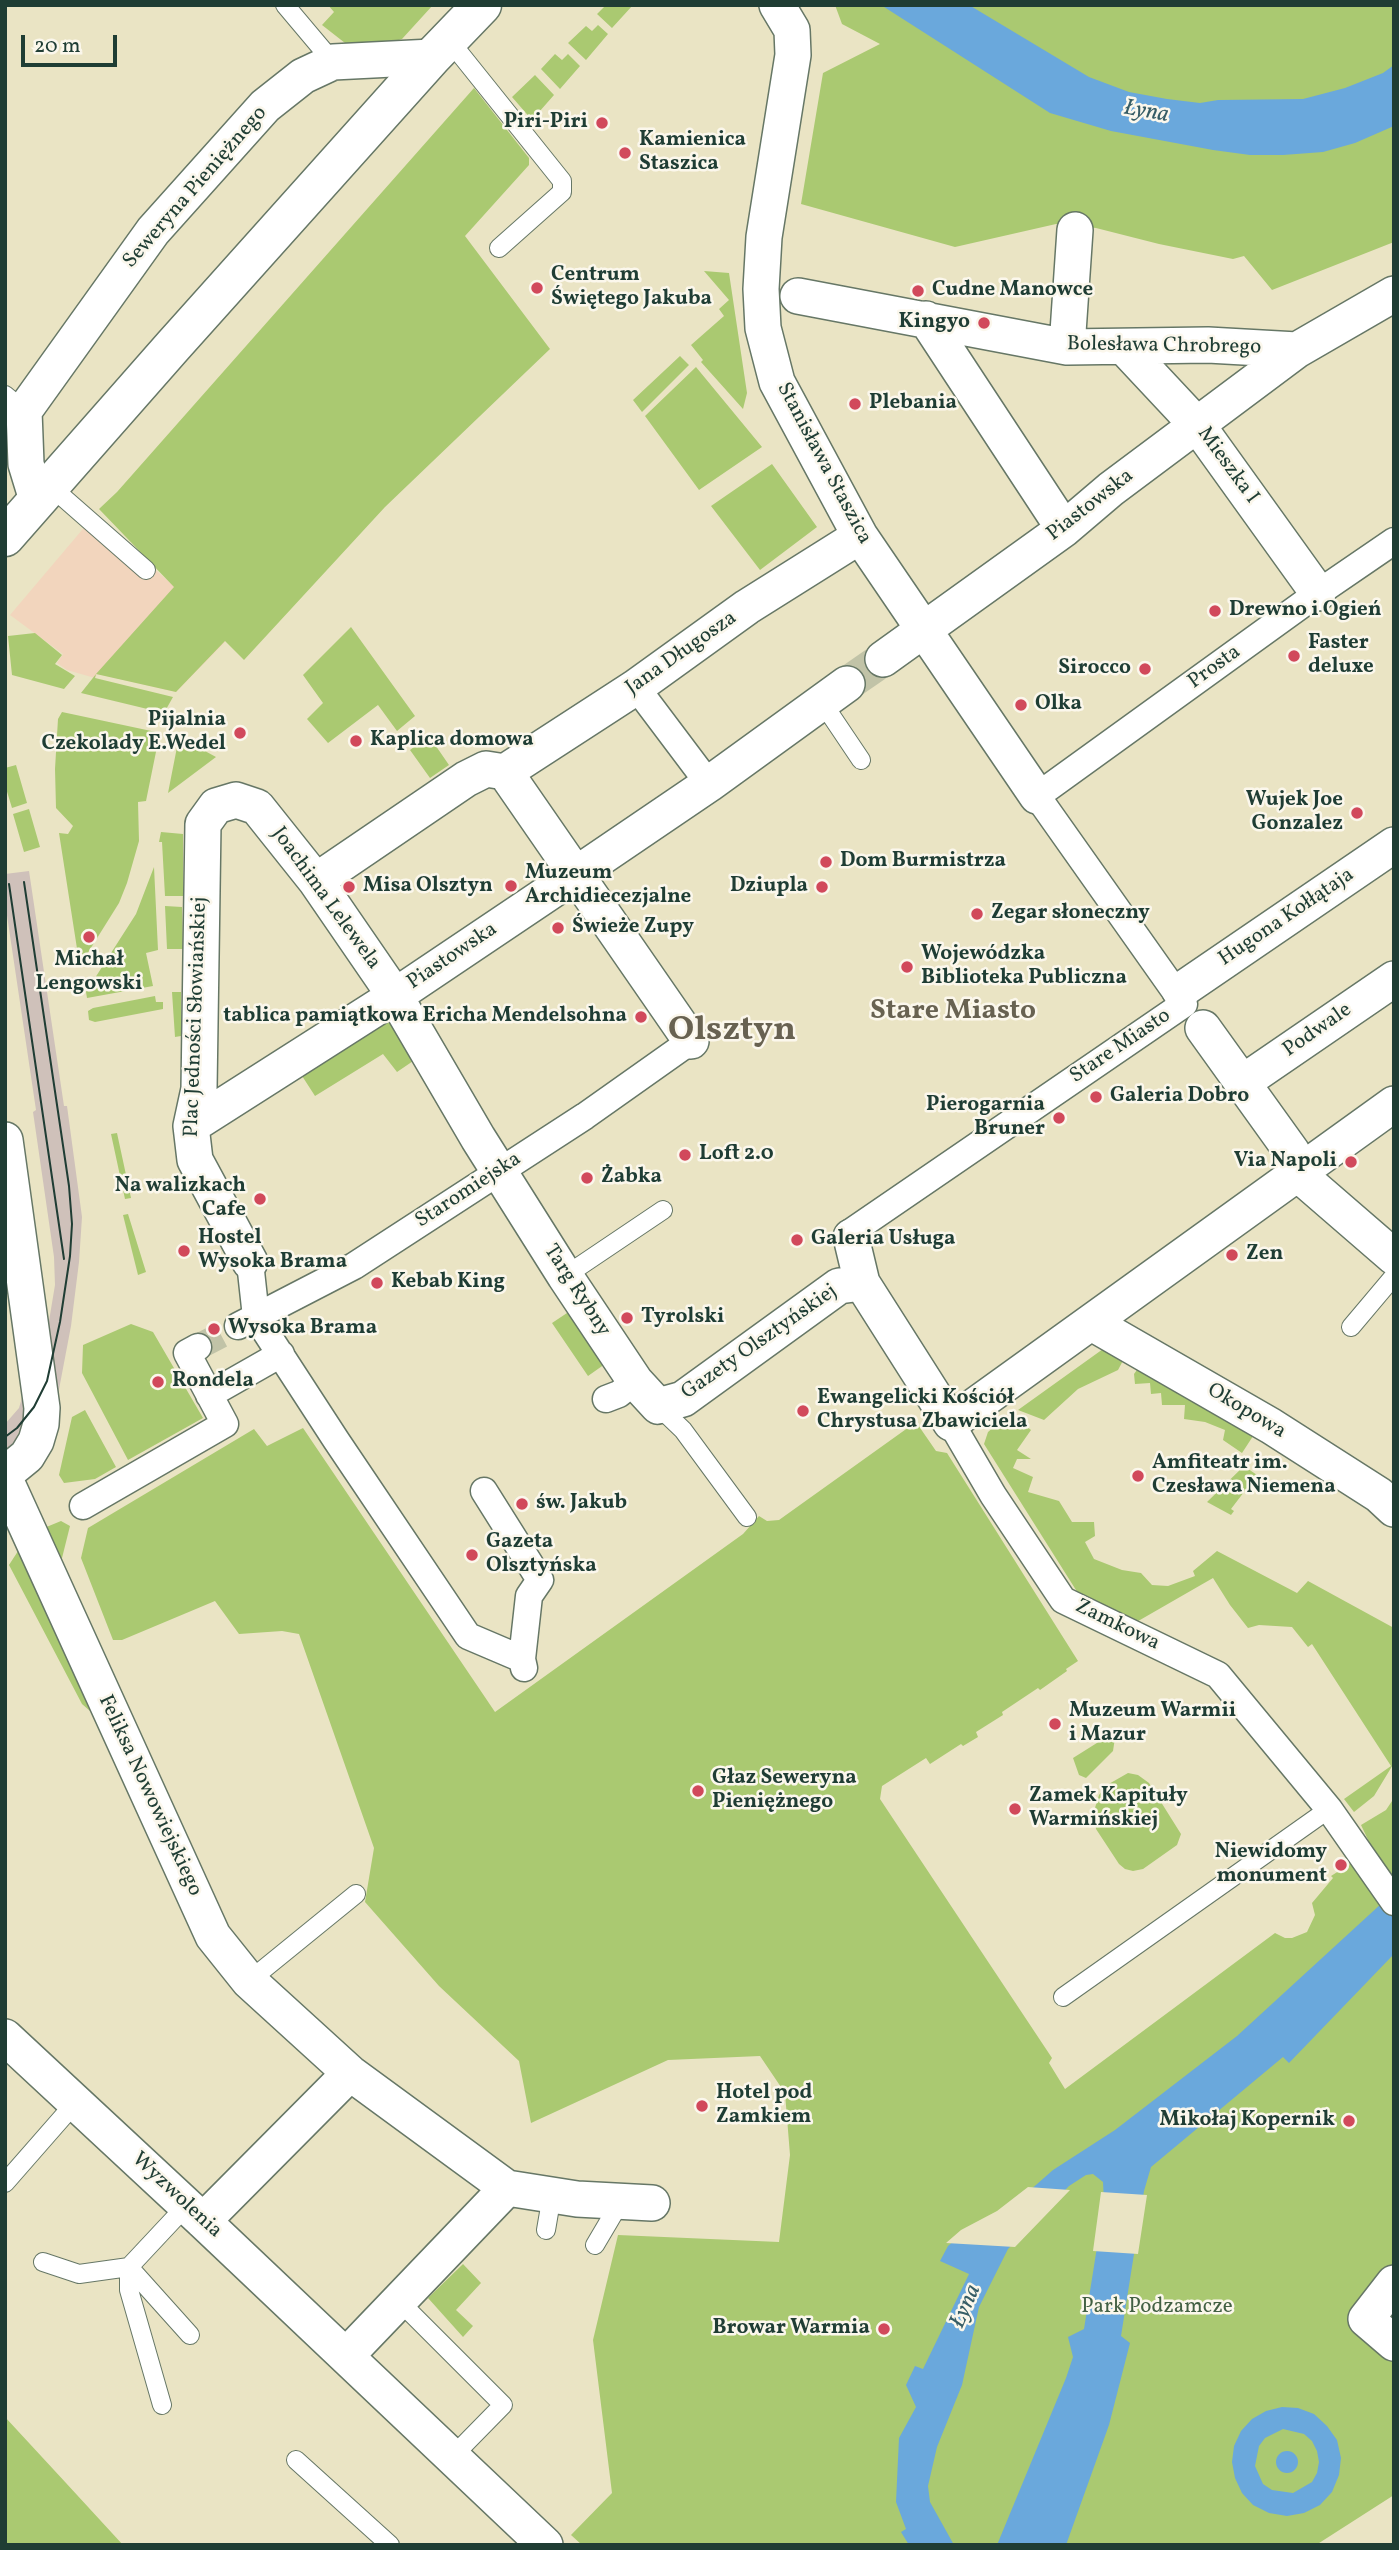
<!DOCTYPE html>
<meta charset="utf-8">
<style>
body{margin:0}
#map{position:relative;width:1399px;height:2550px;overflow:hidden;background:#eae4c4;font-family:Vollkorn,serif}
canvas{display:block}
.frame{position:absolute;inset:0;border:7px solid #1f3d34;pointer-events:none}
.scale{position:absolute;left:21px;top:35px;width:96px;height:32px;box-sizing:border-box;border:4px solid #1f3d34;border-top:0;padding-left:9px;font-size:21px;line-height:24px;white-space:nowrap;color:#1f3d34;-webkit-text-stroke:5px #fbf7ec;paint-order:stroke}
</style>
<div id="map">
<canvas width="1399" height="2550"></canvas>
<div class="frame"></div>
<div class="scale">20 m</div>
</div>
<script>
const ctx = document.querySelector('canvas').getContext('2d');
ctx.lineJoin = 'round';
function paint(path, color) { ctx.fillStyle = color; ctx.fill(path, 'evenodd'); }
const poly = rows => new Path2D(rows.map(r => 'M' + r).join(''));
function strokePath(path, color, width, dash) { ctx.strokeStyle = color; ctx.lineWidth = width; ctx.lineCap = dash ? 'butt' : 'round'; ctx.setLineDash(dash || []); ctx.stroke(path); }
function drawText(font, color, halo, rows, align = 'center') {
  ctx.font = font + ' Vollkorn,serif'; ctx.lineWidth = 5; ctx.setLineDash([]); ctx.textBaseline = 'middle'; ctx.strokeStyle = halo; ctx.fillStyle = color; for (const [text, x, y, turn = 0] of rows) {
    ctx.save(); ctx.translate(x, y); ctx.rotate((+turn || 0) * Math.PI / 180); ctx.textAlign = isNaN(turn) ? turn : align; if (halo) ctx.strokeText(text, 0, 0); ctx.fillText(text, 0, 0); ctx.restore();
  }
}
paint(poly([
 [93,517,173,585,225,642,176,692,97,674,95,678,67,670,57,663,63,654,10,615]
]), '#f2d5bd');
paint(poly([
 [29,871,64,1106,67,1106,82,1217,79,1262,71,1326,53,1421,48,1327,55,1285,54,1257,33,1112,36,1110,5,902,5,874],
 [24,1391,25,1411,23,1423,14,1442,5,1453,5,1424,19,1408]
]), '#cfc1ba');
paint(poly([
 [328,5,433,5,402,39,375,48,360,48,345,43,322,25,334,12],
 [606,5,633,5,612,28,597,14],
 [835,5,1358,5,1360,7,1363,5,1394,5,1394,242,1272,290,1244,256,1233,259,1159,244,1096,228,1056,224,955,247,801,204,823,73,880,44,842,24],
 [598,25,608,34,586,60,568,43,586,26,592,31],
 [555,54,562,60,568,54,580,66,560,89,541,69],
 [535,75,554,95,532,120,512,97],
 [474,88,529,158,529,165,465,236,550,349,385,507,244,660,225,641,176,692,96,674,95,678,173,697,164,713,81,693,96,674,174,587,99,509,117,492],
 [704,271,729,273,747,393,743,409,701,362,703,360,691,345,724,316,719,309,729,300],
 [680,356,689,365,642,412,633,400],
 [696,367,762,447,699,490,645,416],
 [772,464,817,527,760,570,711,506],
 [351,627,415,716,397,731,378,705,328,743,307,719,323,703,303,675],
 [35,633,62,655,55,664,75,676,64,689,12,675,8,636],
 [62,712,156,732,159,737,146,801,138,802,139,841,127,883,119,903,84,959,80,958,78,955,59,833,68,834,73,826,56,808,55,769,58,719],
 [429,736,449,765,430,778,410,750],
 [181,738,216,757,168,793,178,742],
 [16,765,27,803,12,808,5,785,5,768],
 [29,809,40,847,24,852,13,814],
 [161,832,183,834,183,896,165,896,162,842,159,842],
 [154,867,158,950,146,953,153,986,87,998,86,992,136,914],
 [165,906,182,907,183,949,167,949],
 [172,992,181,992,181,1036,175,1037],
 [155,996,156,1002,163,1002,163,1009,95,1022,89,1020,88,1011,93,1008],
 [383,1009,419,1057,397,1072,383,1054,315,1096,295,1065],
 [117,1133,131,1198,125,1199,111,1134],
 [128,1214,146,1272,138,1275,123,1215],
 [570,1311,605,1364,588,1376,552,1323],
 [131,1324,153,1332,203,1418,128,1460,82,1373,83,1345],
 [1110,1344,1126,1355,1118,1370,1078,1389,1044,1420,1018,1410],
 [1142,1363,1257,1430,1242,1453,1223,1440,1225,1430,1205,1422,1184,1419,1185,1405,1162,1405,1161,1393,1151,1394,1150,1383,1135,1384,1134,1374],
 [85,1410,116,1467,95,1479,64,1483,59,1475,72,1417],
 [1001,1421,1026,1426,1031,1430,1017,1450,1031,1459,1017,1459,1013,1468,1033,1477,1028,1492,1059,1501,1072,1522,1094,1522,1095,1536,1085,1542,1094,1559,1122,1570,1141,1573,1152,1585,1168,1586,1195,1576,1193,1571,1217,1551,1297,1593,1308,1581,1394,1628,1394,1763,1374,1796,1354,1812,1344,1799,1391,1766,1312,1644,1308,1647,1292,1627,1259,1625,1248,1628,1230,1605,1213,1578,1133,1624,1081,1598,984,1444,988,1432],
 [916,1422,936,1451,947,1453,1078,1661,1066,1669,1067,1671,1040,1690,1038,1688,1002,1712,1003,1715,976,1732,978,1737,963,1746,961,1744,930,1764,926,1758,882,1786,880,1799,1052,2058,1049,2063,1065,2089,1275,1933,1285,1938,1292,1938,1307,1932,1315,1915,1312,1903,1333,1878,1331,1876,1353,1862,1371,1846,1361,1825,1386,1810,1394,1798,1394,2495,1316,2545,582,2545,571,2535,612,2493,593,2340,618,2235,779,2242,790,2155,785,2093,760,2056,668,2060,531,2123,519,2061,439,1986,365,1902,374,1848,299,1634,282,1631,239,1634,215,1601,122,1640,113,1640,81,1558,88,1528,254,1429,267,1446,303,1428,495,1712,743,1534,759,1516,767,1521,779,1520],
 [1244,1466,1257,1475,1231,1509,1234,1511,1231,1515,1207,1502],
 [61,1521,70,1526,62,1558,58,1563,44,1528],
 [20,1548,90,1711,82,1704,9,1565],
 [1116,1731,1113,1751,1086,1778,1079,1775,1073,1758],
 [1128,1773,1138,1775,1149,1783,1181,1834,1177,1845,1143,1869,1133,1871,1125,1869,1119,1864,1096,1829,1094,1811,1099,1795,1107,1785],
 [463,2264,481,2283,456,2310,473,2326,463,2337,428,2298],
 [5,2417,66,2483,123,2545,5,2545]
]), '#aac971');
paint(poly([
 [881,5,969,5,1089,77,1129,92,1167,99,1200,103,1218,100,1303,99,1345,88,1383,73,1394,65,1394,126,1355,143,1323,152,1283,155,1250,155,1213,150,1111,131,1050,113],
 [1394,1892,1394,1954,1289,2063,1283,2057,1151,2167,1144,2191,1121,2336,1130,2343,1109,2425,1066,2545,997,2545,1066,2378,1073,2357,1068,2337,1084,2329,1104,2203,1103,2182,1093,2174,1086,2175,1069,2186,1008,2249,979,2307,962,2385,937,2447,928,2486,930,2502,954,2545,909,2545,901,2532,906,2529,896,2502,899,2438,916,2407,906,2385,915,2366,923,2369,969,2274,940,2261,948,2246,963,2233,1020,2199,1053,2170,1115,2130,1237,2036],
 [1282,2407,1298,2408,1314,2414,1327,2426,1337,2440,1341,2458,1339,2475,1332,2492,1320,2505,1304,2513,1287,2516,1269,2513,1253,2505,1242,2493,1235,2478,1232,2462,1234,2446,1241,2431,1252,2419,1266,2411],
 [1283,2429,1304,2434,1312,2441,1317,2451,1319,2462,1317,2473,1312,2482,1293,2493,1272,2490,1263,2484,1255,2466,1259,2446,1265,2438],
 '1276 2462a11 11 0 1 1 22 0a11 11 0 1 1-22 0Z'
]), '#6aa8dc');
paint(poly([
 [1028,2187,1070,2190,1015,2247,946,2243,961,2230,997,2211],
 [1101,2192,1147,2195,1138,2254,1093,2251]
]), '#eae4c4');
strokePath(poly([
 [198,1347,238,1326]
]), '#c1c3a7', 26, [26, 13]);
strokePath(poly([
 [847,684,883,659]
]), '#c1c3a7', 35, [35, 18]);
const service = poly([
 [285,5,333,62],
 [449,40,562,181,562,192,499,248],
 [5,395,24,411],
 [49,485,146,570],
 [822,702,861,760],
 [565,1276,663,1210],
 [1351,1327,1394,1276],
 [658,1406,683,1430,747,1517],
 [249,1981,356,1894],
 [1063,1997,1329,1809],
 [5,2183,75,2103],
 [546,2230,552,2195],
 [595,2245,621,2201],
 [43,2262,79,2274,129,2267,187,2205],
 [129,2267,129,2290,162,2405],
 [129,2267,190,2335],
 [399,2301,503,2405,452,2457],
 [296,2460,390,2545]
]);
const pedestrian = poly([
 [636,687,709,784],
 [851,1237,851,1232,1184,1004,1037,796,1318,593,1394,541],
 [250,1262,256,1317,336,1440,468,1636,522,1659,524,1668],
 [238,1326,354,1266,585,1116,691,1041],
 [209,1395,281,1354],
 [606,1399,619,1394,635,1381],
 [951,1423,993,1495,1063,1600,1218,1675,1329,1809,1394,1902],
 [484,1491,540,1580,529,1596,522,1659],
 [83,1506,225,1424,187,1353,198,1347]
]);
const minor = poly([
 [777,5,792,30,793,55,764,237,761,289,763,328,777,382,860,536,1037,796],
 [798,296,1067,347,1208,345,1297,350],
 [926,319,1064,529],
 [1067,347,1075,230],
 [1125,348,1198,426,1318,593],
 [37,500,26,464,24,411,153,231,265,106,303,76,333,62,432,57],
 [883,659,1064,529,1111,489,1297,350,1394,294],
 [505,772,636,687,747,607,860,536],
 [505,772,691,1041],
 [316,881,466,779,486,769,505,772],
 [1180,991,1394,845],
 [1203,1028,1292,1152,1297,1172,1305,1180,1394,1257],
 [1242,1083,1394,979],
 [191,1126,395,996,575,875,709,784,847,684],
 [5,1140,42,1408,41,1424,36,1441,27,1456,5,1474],
 [851,1237,862,1283,951,1423,1394,1104],
 [250,1262,195,1160,191,1126,199,1089,203,824,216,806,236,800,257,807,316,881,395,996,478,1138,565,1276,635,1381,658,1406,683,1399,839,1286,862,1283],
 [1092,1323,1271,1426,1379,1495,1394,1509],
 [5,1479,213,1936,249,1981,350,2073,507,2188,577,2199,652,2203],
 [5,2037,203,2221,545,2545],
 [203,2221,350,2073],
 [1394,2283,1366,2319,1394,2343],
 [346,2356,507,2188]
]);
const tertiary = poly([
 [5,537,173,346,432,57,482,5]
]);
strokePath(service, '#676', 20);
strokePath(pedestrian, '#676', 29);
strokePath(minor, '#676', 38);
strokePath(tertiary, '#676', 41);
strokePath(service, '#fff', 18);
strokePath(pedestrian, '#fff', 26);
strokePath(minor, '#fff', 35);
strokePath(tertiary, '#fff', 38);
strokePath(poly([
 [9,884,64,1259],
 [5,1437,17,1428,34,1407,47,1381,60,1322,70,1256,72,1224,69,1186,24,882]
]), '#1f3d34', 2);
for (const [x, y, r, color] of [
 [602,123,7,"#d1495b"],
 [625,153,7,"#d1495b"],
 [537,288,7,"#d1495b"],
 [918,291,7,"#d1495b"],
 [984,323,7,"#d1495b"],
 [855,404,7,"#d1495b"],
 [1215,611,7,"#d1495b"],
 [1294,656,7,"#d1495b"],
 [1145,669,7,"#d1495b"],
 [1021,705,7,"#d1495b"],
 [240,733,7,"#d1495b"],
 [356,741,7,"#d1495b"],
 [1357,813,7,"#d1495b"],
 [826,862,7,"#d1495b"],
 [511,886,7,"#d1495b"],
 [349,887,7,"#d1495b"],
 [822,887,7,"#d1495b"],
 [977,914,7,"#d1495b"],
 [558,928,7,"#d1495b"],
 [89,937,7,"#d1495b"],
 [907,967,7,"#d1495b"],
 [641,1017,7,"#d1495b"],
 [1096,1097,7,"#d1495b"],
 [1059,1118,7,"#d1495b"],
 [685,1155,7,"#d1495b"],
 [1351,1162,7,"#d1495b"],
 [587,1178,7,"#d1495b"],
 [260,1199,7,"#d1495b"],
 [797,1240,7,"#d1495b"],
 [184,1251,7,"#d1495b"],
 [1232,1255,7,"#d1495b"],
 [377,1283,7,"#d1495b"],
 [627,1318,7,"#d1495b"],
 [214,1329,7,"#d1495b"],
 [158,1382,7,"#d1495b"],
 [803,1411,7,"#d1495b"],
 [1138,1476,7,"#d1495b"],
 [522,1504,7,"#d1495b"],
 [472,1555,7,"#d1495b"],
 [1055,1724,7,"#d1495b"],
 [698,1791,7,"#d1495b"],
 [1015,1809,7,"#d1495b"],
 [1341,1865,7,"#d1495b"],
 [702,2106,7,"#d1495b"],
 [1349,2121,7,"#d1495b"],
 [884,2329,7,"#d1495b"]
]) { const dot = new Path2D(); dot.arc(x, y, r, 0, 2 * Math.PI); ctx.fillStyle = color; ctx.fill(dot); strokePath(dot, '#fbf7ec', 2.5); }
drawText('bold 21px', '#1f3d34', '#fbf7ec', [
 ["Piri-Piri",588,123,"right"],
 ["Kamienica",639,141],
 ["Staszica",639,165],
 ["Centrum",551,276],
 ["Świętego Jakuba",551,300],
 ["Cudne Manowce",932,291],
 ["Kingyo",970,323,"right"],
 ["Plebania",869,404],
 ["Drewno i Ogień",1229,611],
 ["Faster",1308,644],
 ["deluxe",1308,668],
 ["Sirocco",1131,669,"right"],
 ["Olka",1035,705],
 ["Pijalnia",226,721,"right"],
 ["Czekolady E.Wedel",226,745,"right"],
 ["Kaplica domowa",370,741],
 ["Wujek Joe",1343,801,"right"],
 ["Gonzalez",1343,825,"right"],
 ["Dom Burmistrza",840,862],
 ["Muzeum",525,874],
 ["Archidiecezjalne",525,898],
 ["Misa Olsztyn",363,887],
 ["Dziupla",808,887,"right"],
 ["Zegar słoneczny",991,914],
 ["Świeże Zupy",572,928],
 ["Wojewódzka",921,955],
 ["Biblioteka Publiczna",921,979],
 ["Michał",89,961,"center"],
 ["Lengowski",89,985,"center"],
 ["tablica pamiątkowa Ericha Mendelsohna",627,1017,"right"],
 ["Galeria Dobro",1110,1097],
 ["Pierogarnia",1045,1106,"right"],
 ["Bruner",1045,1130,"right"],
 ["Loft 2.0",699,1155],
 ["Via Napoli",1337,1162,"right"],
 ["Żabka",601,1178],
 ["Na walizkach",246,1187,"right"],
 ["Cafe",246,1211,"right"],
 ["Hostel",198,1239],
 ["Wysoka Brama",198,1263],
 ["Galeria Usługa",811,1240],
 ["Zen",1246,1255],
 ["Kebab King",391,1283],
 ["Tyrolski",641,1318],
 ["Wysoka Brama",228,1329],
 ["Rondela",172,1382],
 ["Ewangelicki Kościół",817,1399],
 ["Chrystusa Zbawiciela",817,1423],
 ["Amfiteatr im.",1152,1464],
 ["Czesława Niemena",1152,1488],
 ["św. Jakub",536,1504],
 ["Gazeta",486,1543],
 ["Olsztyńska",486,1567],
 ["Muzeum Warmii",1069,1712],
 ["i Mazur",1069,1736],
 ["Głaz Seweryna",712,1779],
 ["Pieniężnego",712,1803],
 ["Zamek Kapituły",1029,1797],
 ["Warmińskiej",1029,1821],
 ["Niewidomy",1327,1853,"right"],
 ["monument",1327,1877,"right"],
 ["Hotel pod",716,2094],
 ["Zamkiem",716,2118],
 ["Mikołaj Kopernik",1335,2121,"right"],
 ["Browar Warmia",870,2329,"right"]
], 'left');
drawText('21px', '#1f3d34', '#fbf7ec', [
 ["Seweryna Pieniężnego",196,188,-49],
 ["Bolesława Chrobrego",1164,347,1],
 ["Stanisława Staszica",823,464,62],
 ["Mieszka I",1227,466,54],
 ["Piastowska",1091,506,-38],
 ["Jana Długosza",682,654,-35],
 ["Prosta",1215,668,-36],
 ["Joachima Lelewela",325,899,54],
 ["Hugona Kołłątaja",1287,918,-34],
 ["Piastowska",453,957,-34],
 ["Plac Jedności Słowiańskiej",197,1017,-88],
 ["Podwale",1318,1031,-35],
 ["Stare Miasto",1121,1047,-34],
 ["Staromiejska",469,1191,-33],
 ["Targ Rybny",576,1291,57],
 ["Gazety Olsztyńskiej",760,1343,-35],
 ["Okopowa",1246,1412,31],
 ["Zamkowa",1117,1626,26],
 ["Feliksa Nowowiejskiego",149,1796,65],
 ["Wyzwolenia",176,2196,43]
]);
drawText('21px', '#426043', '#fbf7ec', [
 ["Park Podzamcze",1157,2308]
]);
drawText('italic 23px', '#365d66', '#fbf7ec', [
 ["Łyna",1146,113,10],
 ["Łyna",967,2307,-66]
]);
drawText('bold 28px', '#686251', '#fbf7ec', [
 ["Stare Miasto",953,1013]
]);
drawText('bold 35px', '#686251', '#fbf7ec', [
 ["Olsztyn",732,1033]
]);
</script>
